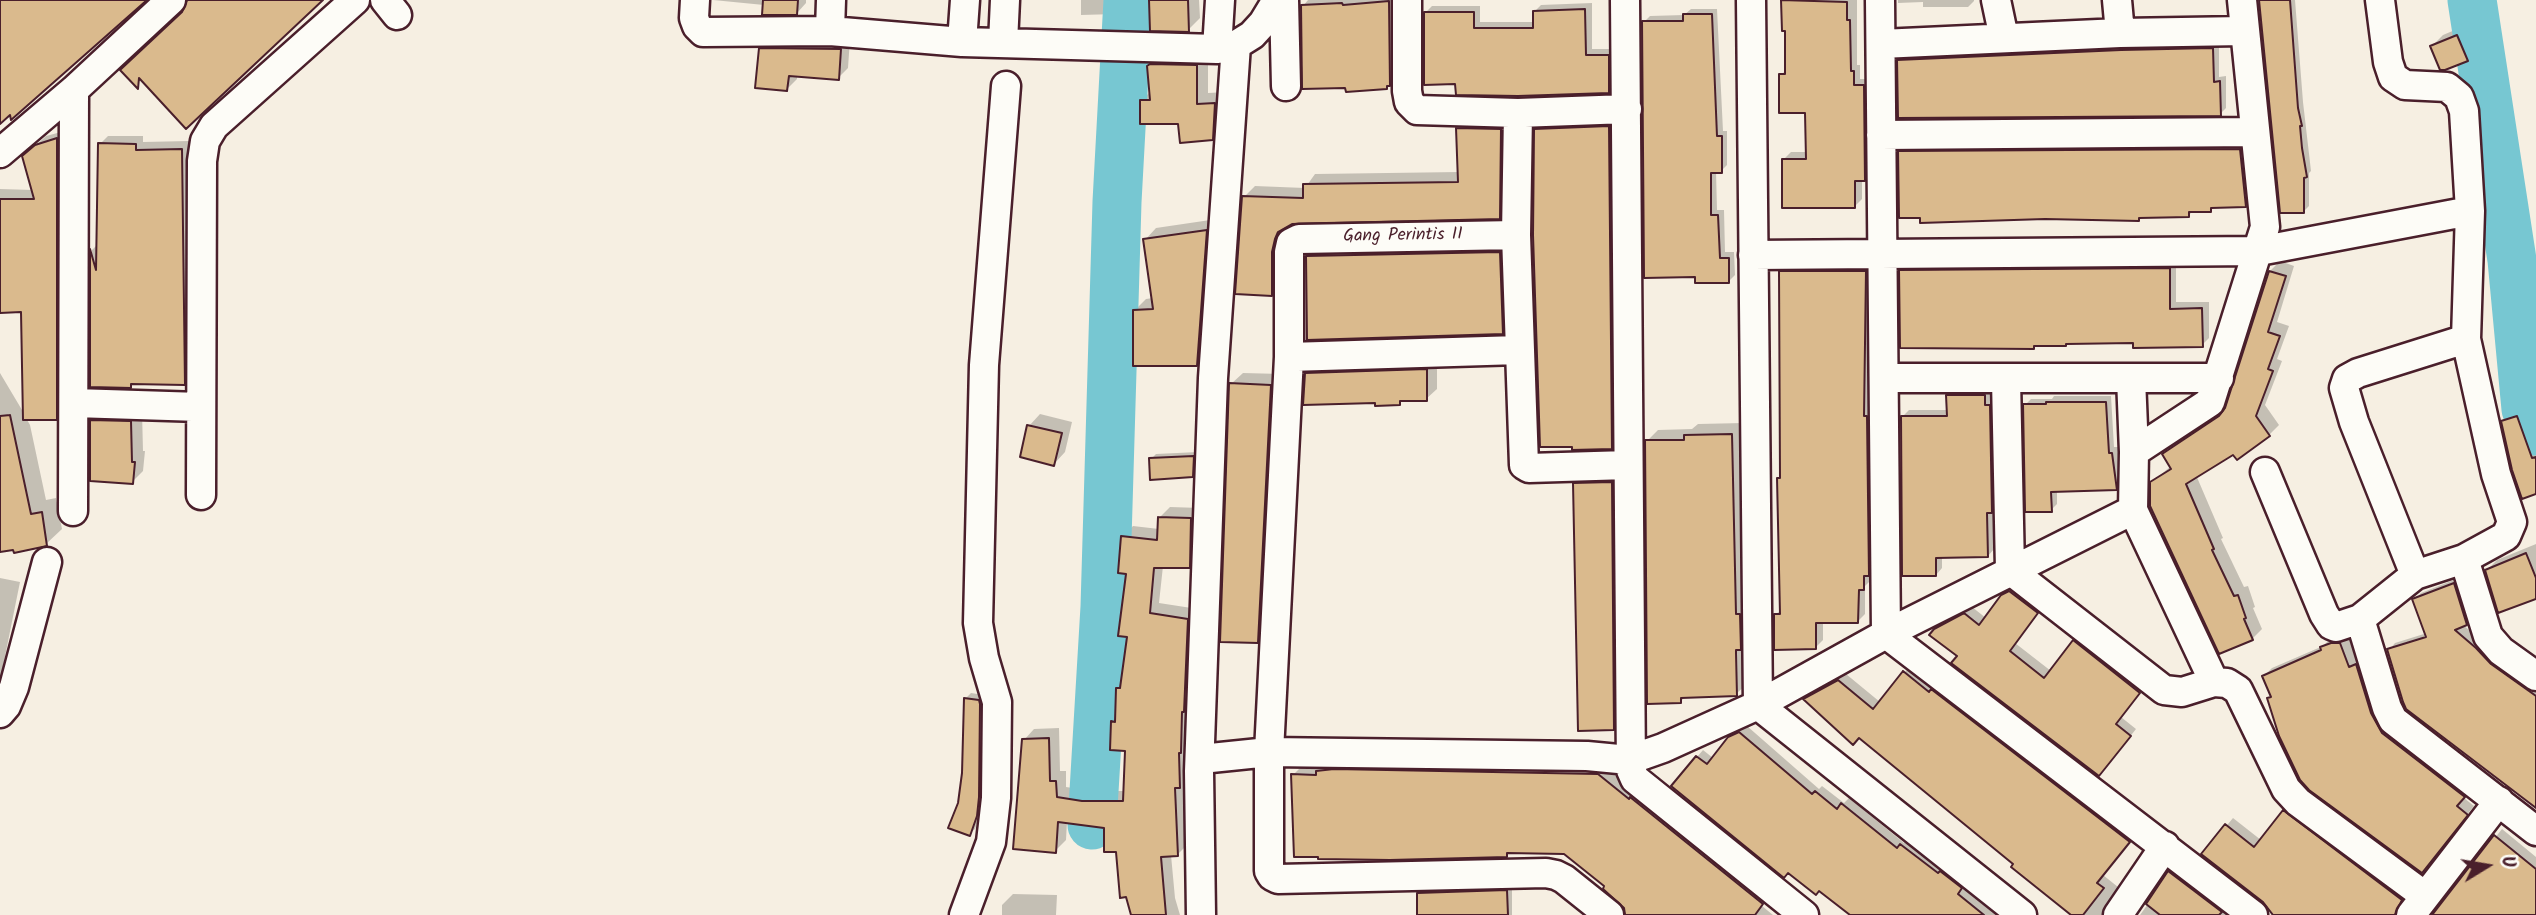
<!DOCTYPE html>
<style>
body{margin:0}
#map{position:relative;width:2536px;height:915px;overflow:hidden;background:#f6efe2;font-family:Kalam,sans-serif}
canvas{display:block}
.north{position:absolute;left:2452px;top:831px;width:70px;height:70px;-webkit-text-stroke:5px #fdfcf7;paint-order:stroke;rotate:79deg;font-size:19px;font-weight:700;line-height:28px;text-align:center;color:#4a1f2b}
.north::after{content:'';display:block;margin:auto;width:24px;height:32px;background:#4a1f2b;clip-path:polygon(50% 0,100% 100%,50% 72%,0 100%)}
</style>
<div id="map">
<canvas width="2536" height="915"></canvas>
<div class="north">U</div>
</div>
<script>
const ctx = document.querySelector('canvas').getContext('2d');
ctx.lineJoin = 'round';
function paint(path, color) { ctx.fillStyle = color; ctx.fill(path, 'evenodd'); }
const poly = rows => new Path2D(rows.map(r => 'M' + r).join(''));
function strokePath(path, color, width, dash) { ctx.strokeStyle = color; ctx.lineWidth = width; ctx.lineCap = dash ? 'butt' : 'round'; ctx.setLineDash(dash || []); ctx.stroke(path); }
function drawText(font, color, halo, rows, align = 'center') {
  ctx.font = font + ' Kalam,sans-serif'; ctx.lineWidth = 5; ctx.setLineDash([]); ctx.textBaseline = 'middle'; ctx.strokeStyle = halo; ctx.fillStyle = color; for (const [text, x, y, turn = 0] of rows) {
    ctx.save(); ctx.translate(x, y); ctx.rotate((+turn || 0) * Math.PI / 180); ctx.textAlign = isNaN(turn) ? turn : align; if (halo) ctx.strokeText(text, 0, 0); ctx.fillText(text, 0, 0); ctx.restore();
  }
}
paint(poly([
 [806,0,806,3,797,13,764,5,713,0],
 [1081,0,1199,0,1200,18,1188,30,1151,13,1081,15],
 [1308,0,1395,0,1396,78,1386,88,1303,6],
 [1783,0,1857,0,1857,65,1860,65,1860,79,1871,79,1872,172,1862,179,1862,199,1855,206,1783,160,1791,152,1807,152,1807,111,1781,75,1787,69,1787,29,1784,29],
 [1898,0,1974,0,1974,1,1968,7,1923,7,1923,2,1898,3],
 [2261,0,2295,0,2303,102,2311,171,2309,173,2309,206,2304,211],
 [1592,3,1592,49,1615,49,1615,84,1608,91,1457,82,1425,13,1432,6,1480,6,1480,22,1534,22,1534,12,1541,5],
 [1691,9,1717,9,1723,131,1727,131,1727,165,1721,171,1716,171,1717,210,1724,210,1725,252,1734,252,1735,275,1729,281,1697,281,1644,22,1650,16,1684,15],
 [2469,24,2478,48,2467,59,2432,46,2443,35],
 [771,39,850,39,848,68,838,78,797,75,797,79,787,89,761,49],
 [2219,43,2219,77,2226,76,2226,108,2220,114,1899,61,1905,55],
 [1208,54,1208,93,1226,92,1224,127,1212,138,1141,101,1151,91,1149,66,1160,55],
 [1620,116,1623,436,1611,447,1536,130,1548,118],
 [1469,118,1511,119,1510,206,1499,217,1292,222,1285,226,1282,240,1282,283,1272,294,1244,197,1255,186,1305,188,1315,174,1459,172,1458,129],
 [1467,126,1510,128,1510,131,1467,130],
 [65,131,65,409,56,418,26,418,30,425,46,500,56,498,62,529,46,544,0,550,0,373,25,415,23,310,0,311,0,189,33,190,33,148,46,136],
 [108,136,143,136,143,142,189,141,192,375,184,383,134,382,130,386,92,385,92,250,98,244,100,144],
 [2246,144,2251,200,2246,206,2214,206,2210,210,2193,211,2189,215,1900,152,1906,146],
 [1217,219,1208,353,1196,365,1135,310,1146,299,1153,298,1145,240,1156,228],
 [1511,241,1514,321,1502,332,1307,256,1319,245],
 [2280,261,2294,266,2277,322,2289,326,2277,359,2282,361,2265,405,2279,425,2269,435,2196,475,2223,538,2221,539,2244,587,2248,586,2255,607,2253,608,2262,629,2252,639,2152,482,2171,466,2164,454,2174,444,2227,409,2270,271],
 [2176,262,2176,302,2209,302,2209,338,2202,345,2135,341,2036,345,2033,347,1901,271,1908,264],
 [1872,264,1875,567,1870,572,1870,581,1865,586,1865,614,1858,621,1823,622,1823,640,1815,648,1775,615,1782,609,1779,479,1782,476,1781,272,1788,265],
 [1437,360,1437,389,1426,399,1404,399,1399,404,1307,374,1317,363],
 [1243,373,1282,374,1269,630,1257,641,1231,384],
 [1954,389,1991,389,1991,399,1996,399,1998,504,1993,510,1994,549,1988,556,1942,556,1942,568,1936,575,1902,417,1909,410,1948,410,1948,395],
 [2054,396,2111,396,2114,447,2118,447,2122,482,2116,489,2057,490,2057,504,2051,510,2025,405,2031,399,2052,399],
 [2526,408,2536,439,2536,492,2503,422,2512,413],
 [103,409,142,411,143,451,145,451,143,471,132,482,92,421],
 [1040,414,1072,422,1065,452,1054,464,1029,426],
 [1743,423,1748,683,1736,694,1686,696,1680,702,1647,441,1658,430,1692,429,1698,424],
 [1198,452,1197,470,1192,476,1151,459,1156,454],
 [1623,471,1625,717,1613,728,1575,484,1587,473],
 [1170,507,1201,508,1199,556,1189,566,1163,566,1159,603,1198,609,1189,776,1185,780,1188,844,1177,855,1171,855,1175,898,1180,915,1133,915,1118,850,1106,827,1067,821,1066,840,1055,851,1024,740,1034,729,1059,728,1060,771,1066,771,1066,787,1093,791,1125,791,1127,749,1113,722,1117,718,1118,689,1122,684,1129,636,1128,573,1123,537,1133,526,1159,529,1159,518],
 [2536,544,2536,597,2487,570,2497,560],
 [2461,577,2473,617,2463,625,2536,685,2536,806,2389,650,2395,643,2427,633,2414,600,2421,593],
 [0,578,20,582,0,681],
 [2017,585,2044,606,2015,643,2051,671,2081,635,2146,685,2121,717,2136,729,2106,767,1959,656,1935,630,1943,622,1972,607,1986,618,2002,596],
 [2348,636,2357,660,2364,657,2379,705,2472,788,2464,798,2474,806,2422,871,2269,699,2272,696,2264,676,2272,668,2323,646,2330,639],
 [1911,665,2135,834,2103,875,2118,887,2108,906,2110,915,2073,915,2015,864,1859,736,1805,699,1812,693,1846,674,1880,702],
 [971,693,984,695,982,809,975,829,969,834,959,803,964,773,966,698],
 [1747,726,1819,789,1822,786,1844,803,1849,798,1904,843,1908,839,1967,881,1963,887,1997,915,1853,915,1697,757,1703,750,1713,758,1737,731],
 [1326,763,1607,766,1770,895,1762,906,1773,915,1627,915,1626,908,1607,886,1565,852,1511,851,1506,856,1293,775,1301,767,1322,767],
 [2291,804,2408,892,2401,904,2403,915,2271,915,2270,909,2265,901,2203,854,2233,818,2261,840],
 [2502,829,2536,857,2536,915,2434,915],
 [2176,865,2242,915,2140,915],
 [1512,886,1512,915,1419,915,1419,893,1424,888],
 [1013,894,1057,895,1056,915,1002,915,1002,905]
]), '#0003');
strokePath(poly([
 [2472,0,2512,260,2526,409,2536,431],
 [1092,825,1105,607,1117,202,1128,0]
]), '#77c7d2', 49);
const building = poly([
 [0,0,147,0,11,120,10,115,0,124,0,0],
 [187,0,323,0,186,129,139,78,138,89,120,70,182,12,187,0],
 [763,0,798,0,797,15,762,15,763,0],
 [1149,0,1188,0,1189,32,1150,31,1149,0],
 [1781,0,1847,2,1847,20,1850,20,1851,71,1854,71,1854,85,1864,85,1865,181,1855,181,1855,208,1782,208,1782,159,1806,159,1805,113,1779,113,1779,74,1785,74,1785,31,1782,31,1781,0],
 [2259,0,2290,0,2298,108,2302,126,2300,126,2302,148,2307,177,2304,178,2304,213,2280,213,2259,0],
 [1389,1,1390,86,1387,86,1387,89,1346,92,1345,88,1302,89,1301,5,1342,3,1343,5,1389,1],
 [1585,9,1586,55,1609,55,1609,93,1518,96,1456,95,1455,84,1424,85,1424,12,1474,12,1474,28,1533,28,1533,11,1585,9],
 [1683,14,1712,14,1717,136,1722,136,1722,173,1711,173,1711,215,1718,215,1720,258,1729,258,1729,283,1695,283,1695,277,1644,278,1642,21,1683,21,1683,14],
 [2457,35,2468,61,2445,70,2440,70,2430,46,2457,35],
 [759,48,841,49,839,80,789,76,787,91,755,88,759,48],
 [2213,48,2214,82,2220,81,2221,116,1898,118,1897,60,2121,50,2213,48],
 [1150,64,1197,65,1197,104,1215,103,1213,140,1180,143,1178,124,1140,124,1140,100,1150,100,1147,66,1150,64],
 [1609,126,1612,449,1572,450,1572,447,1540,447,1533,235,1534,129,1609,126],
 [1456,128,1501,129,1500,219,1292,224,1278,232,1275,239,1272,252,1272,296,1235,294,1242,196,1303,198,1303,184,1458,182,1456,128],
 [57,138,57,420,23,420,21,312,0,313,0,199,34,199,22,156,35,145,57,138],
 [98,143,136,144,136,150,182,149,185,385,131,384,131,388,90,387,90,249,96,270,98,143],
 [2240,149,2246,207,2211,208,2211,212,2189,212,2189,217,2139,218,2139,221,2045,219,1920,223,1920,218,1899,218,1898,151,2240,149],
 [1207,230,1197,366,1133,366,1133,310,1153,309,1143,239,1207,230],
 [1500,252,1503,334,1307,340,1306,256,1500,252],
 [2170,268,2170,309,2202,308,2203,347,2133,348,2133,343,2066,344,2066,346,2034,346,2034,349,1900,348,1899,270,2170,268],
 [1779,271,1866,271,1864,416,1867,416,1869,576,1864,576,1864,590,1859,590,1858,623,1816,623,1816,649,1774,650,1774,614,1780,614,1777,478,1780,478,1779,271],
 [2269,271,2286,276,2268,332,2280,336,2268,369,2273,371,2256,416,2270,436,2237,460,2233,455,2186,484,2214,549,2212,550,2234,596,2238,595,2246,618,2244,619,2253,640,2219,654,2150,506,2150,482,2171,469,2162,454,2219,416,2225,408,2269,271],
 [1427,369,1427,401,1400,401,1400,405,1375,406,1375,403,1303,405,1305,373,1427,369],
 [1229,383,1271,385,1258,643,1220,642,1229,383],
 [1946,395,1985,395,1985,405,1990,405,1992,513,1987,513,1988,557,1936,558,1936,576,1902,576,1901,416,1947,416,1946,395],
 [2046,402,2106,402,2109,453,2112,453,2117,490,2051,492,2052,512,2025,512,2023,404,2046,404,2046,402],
 [10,415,31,514,42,512,47,546,14,553,13,550,0,552,0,416,10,415],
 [2517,416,2532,458,2536,457,2536,494,2522,499,2512,470,2501,421,2517,416],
 [90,420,131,421,132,462,135,462,133,484,90,481,90,420],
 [1027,425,1062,433,1054,466,1020,457,1027,425],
 [1732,434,1736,614,1740,614,1741,650,1736,650,1736,653,1737,696,1681,698,1681,703,1647,704,1645,440,1684,440,1684,435,1732,434],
 [1194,456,1193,477,1150,480,1149,458,1194,456],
 [1612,482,1614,730,1578,731,1573,483,1612,482],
 [1158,517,1191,518,1190,568,1154,568,1150,613,1188,619,1184,712,1182,712,1181,753,1179,753,1180,788,1175,788,1178,856,1161,857,1166,915,1131,915,1126,897,1120,898,1116,852,1104,852,1104,828,1058,822,1056,853,1013,849,1022,739,1049,738,1050,781,1056,781,1057,797,1082,801,1123,801,1125,751,1110,750,1111,721,1115,722,1116,688,1120,688,1127,637,1118,636,1126,574,1118,573,1121,536,1157,540,1158,517],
 [2526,553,2536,578,2536,599,2498,613,2485,570,2526,553],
 [2454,583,2467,625,2455,630,2476,648,2491,664,2536,696,2536,808,2406,709,2403,702,2387,649,2426,637,2412,599,2454,583],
 [2009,591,2038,613,2010,651,2044,678,2073,640,2140,693,2116,724,2131,736,2099,776,1951,663,1957,656,1929,635,1934,629,1964,613,1979,625,2001,595,2009,591],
 [2331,643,2340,643,2349,667,2356,664,2371,713,2382,733,2465,797,2457,806,2468,815,2422,873,2309,790,2300,780,2279,736,2267,698,2271,697,2262,676,2321,650,2320,647,2331,643],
 [1903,671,1929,692,1931,689,2130,842,2097,883,2104,888,2083,915,2071,915,2011,867,2013,864,1859,738,1853,745,1803,699,1838,680,1873,709,1903,671],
 [964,698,979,700,980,704,979,797,977,816,970,836,948,828,958,803,962,773,964,698],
 [1739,732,1812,794,1815,791,1837,809,1841,803,1897,848,1900,844,1938,873,1940,871,1962,888,1958,894,1984,915,1850,915,1819,891,1816,895,1788,873,1784,878,1671,786,1696,756,1707,764,1728,737,1739,732],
 [1334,769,1598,774,1629,799,1630,797,1763,904,1755,915,1625,915,1624,908,1603,889,1604,886,1564,854,1507,853,1507,857,1390,860,1318,859,1318,857,1294,857,1291,774,1316,775,1316,771,1334,769],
 [2283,810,2402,900,2395,915,2273,915,2263,902,2201,854,2225,824,2254,847,2283,810],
 [2494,835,2536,869,2536,915,2432,915,2494,835],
 [2168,871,2222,912,2219,915,2160,915,2146,904,2168,871],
 [1507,890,1508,915,1417,915,1417,893,1507,890]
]);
paint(building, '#daba8d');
strokePath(building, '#4a1f2b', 2);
const minor = poly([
 [385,0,397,15],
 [695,0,694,18,697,26,703,32,830,31,962,42,1217,49,1236,45,1252,35,1263,23,1277,0],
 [1284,0,1286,86],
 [1407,0,1407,91,1409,102,1417,110,1518,113,1627,109],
 [1625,0,1631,770,1635,779,1804,915],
 [1751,0,1758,705,2022,915],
 [1880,0,1886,634,2253,915],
 [1996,0,2004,38],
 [2117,0,2120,33],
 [830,31,831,0],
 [962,42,965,0],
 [1003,43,1005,0],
 [1881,44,2120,33,2244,31],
 [1217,49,1220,0],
 [1518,113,1516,235,1524,465,1529,468,1628,465],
 [1881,135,2255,132],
 [0,153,74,90,171,0],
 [1516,235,1299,239,1291,243,1289,252,1289,357,1269,752,1269,871,1272,876,1278,879,1546,873,1556,875,1564,879,1609,915],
 [1753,255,2259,251,2470,211],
 [1289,357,1519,350],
 [1884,378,2219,378],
 [2131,378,2134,452,2133,510,2214,682],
 [2006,379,2010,570,2164,690,2182,692,2214,682,2227,683,2238,690,2286,789,2298,802,2425,896],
 [74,403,200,407],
 [2134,452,2210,402,2265,227,2242,0],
 [2265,472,2324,614,2331,625,2336,627,2360,619,2415,575,2464,559,2506,536,2512,522,2496,474,2466,339,2470,211,2464,111,2459,97,2447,87,2405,85,2393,77,2388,62,2380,0],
 [201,495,202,161,205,141,214,126,355,0],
 [73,511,74,90],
 [2464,559,2488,636,2501,651,2536,676],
 [2415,575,2354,422,2344,388,2347,379,2358,373,2466,339],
 [2360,619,2387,708,2393,720,2536,831],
 [0,713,6,706,14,687,47,562],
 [1201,759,1269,752,1587,756,1629,760,1663,748,1758,705,1886,634,2133,510],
 [964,915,991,842,996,798,997,702,984,658,978,623,984,365,1006,86],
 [1201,915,1199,771,1213,378,1236,45],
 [2118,915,2165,846],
 [2411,915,2499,801]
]);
strokePath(minor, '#4a1f2b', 33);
strokePath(minor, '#fdfcf7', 28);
drawText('18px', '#4a1f2b', '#fdfcf7', [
 ["Gang Perintis II",1403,237,-1]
]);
</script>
